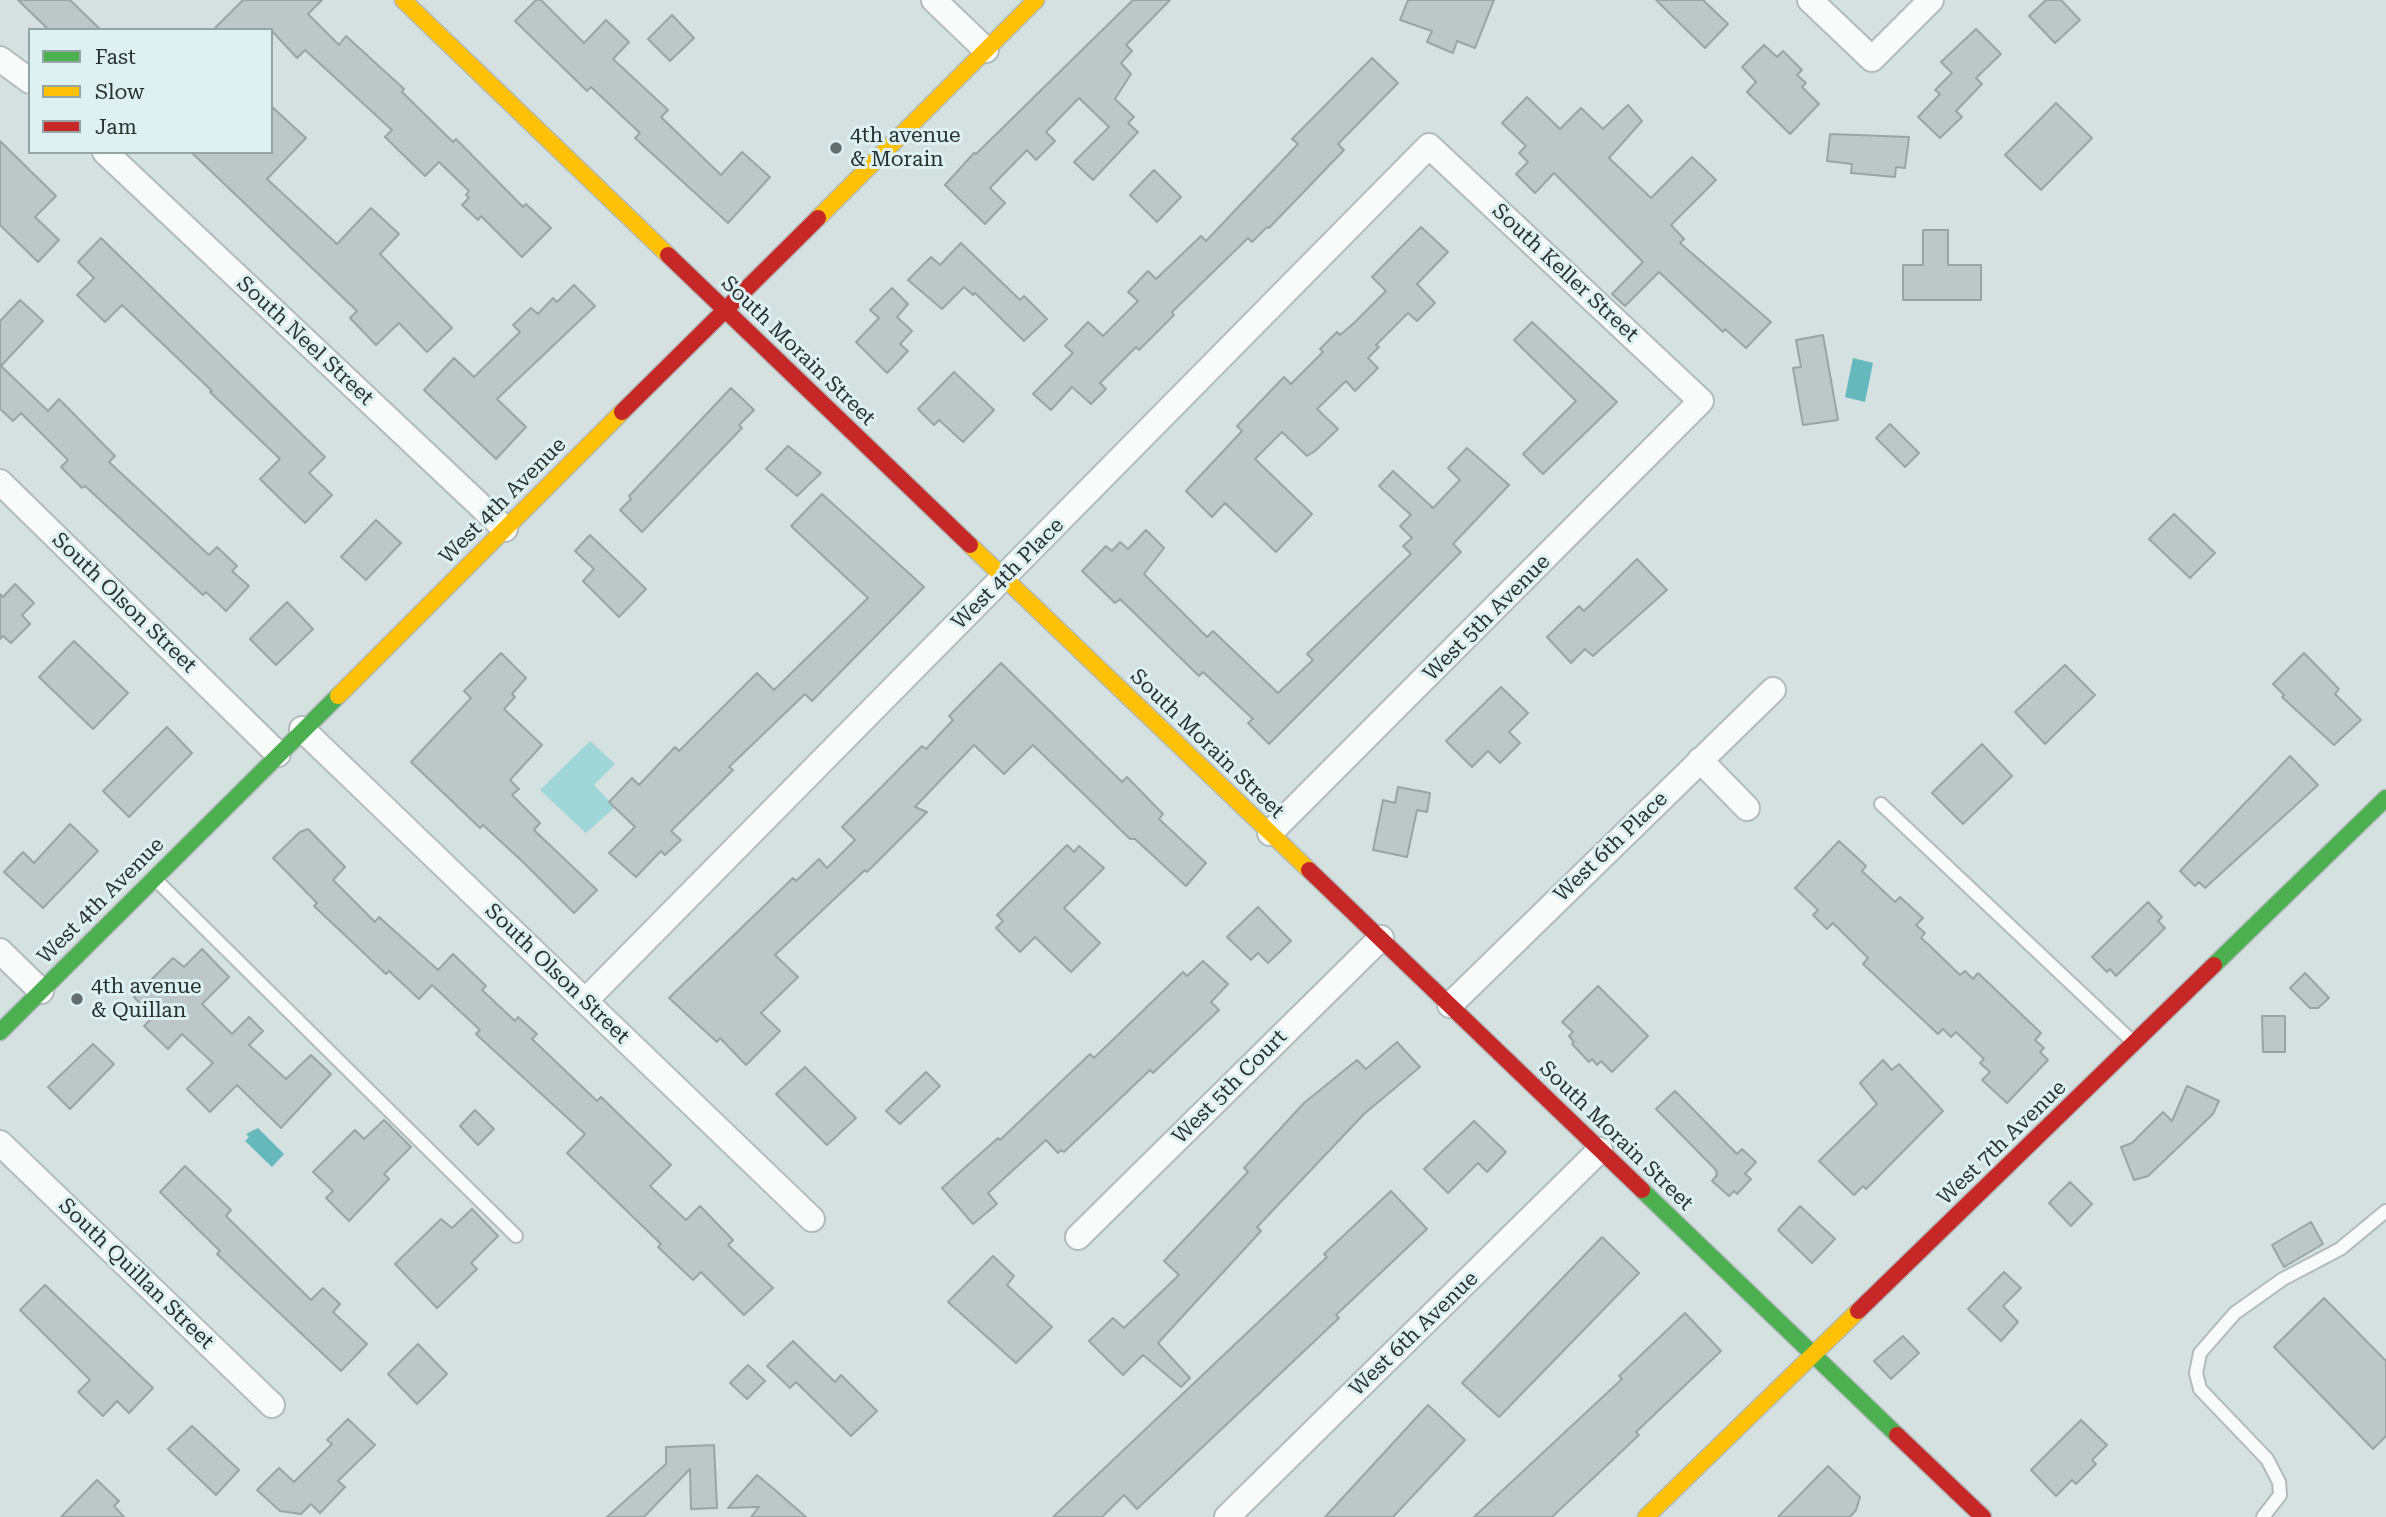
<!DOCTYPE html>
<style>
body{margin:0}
#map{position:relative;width:2386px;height:1517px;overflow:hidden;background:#d5e0e0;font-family:"Roboto Serif",serif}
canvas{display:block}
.legend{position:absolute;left:28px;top:28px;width:245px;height:126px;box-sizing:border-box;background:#ddf1f2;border:2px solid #95a4a5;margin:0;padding:9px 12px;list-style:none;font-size:21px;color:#293131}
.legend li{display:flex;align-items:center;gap:14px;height:35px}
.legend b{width:35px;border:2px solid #95a4a5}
</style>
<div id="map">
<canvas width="2386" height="1517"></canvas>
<ul class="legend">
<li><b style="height:9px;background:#4caf50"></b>Fast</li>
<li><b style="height:9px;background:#ffc107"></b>Slow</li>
<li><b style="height:9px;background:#c62828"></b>Jam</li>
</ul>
</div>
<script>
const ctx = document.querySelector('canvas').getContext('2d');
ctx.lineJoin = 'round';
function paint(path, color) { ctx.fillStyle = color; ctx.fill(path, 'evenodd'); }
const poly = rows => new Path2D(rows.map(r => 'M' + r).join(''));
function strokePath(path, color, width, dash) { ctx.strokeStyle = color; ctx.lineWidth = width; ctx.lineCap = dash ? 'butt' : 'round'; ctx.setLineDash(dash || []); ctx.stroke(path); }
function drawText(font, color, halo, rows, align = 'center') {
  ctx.font = font + ' "Roboto Serif",serif'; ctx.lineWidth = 6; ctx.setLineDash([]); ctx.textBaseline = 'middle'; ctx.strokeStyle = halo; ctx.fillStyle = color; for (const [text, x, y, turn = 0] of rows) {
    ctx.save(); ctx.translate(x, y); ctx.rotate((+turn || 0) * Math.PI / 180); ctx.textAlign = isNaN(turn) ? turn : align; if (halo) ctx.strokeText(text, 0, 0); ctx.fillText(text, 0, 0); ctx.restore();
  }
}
paint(poly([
 [590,741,615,764,594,785,615,807,586,833,540,790]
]), '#9fd6d8');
paint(poly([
 [1853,358,1873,363,1865,402,1845,397],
 [258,1128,284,1154,272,1167,245,1141,249,1137,246,1134]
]), '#65b9bc');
const building = poly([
 [18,0,70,0,101,30,49,30,18,0],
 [243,0,322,0,308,14,339,45,346,36,404,89,402,92,453,142,456,139,523,207,526,204,551,228,522,257,481,216,478,220,462,205,469,198,466,195,469,191,439,162,425,176,385,137,392,130,305,50,297,58,271,30,213,30,243,0],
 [536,0,541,0,584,43,606,20,629,42,613,59,668,110,661,117,721,175,742,152,770,177,728,223,635,138,640,133,591,87,587,91,515,21,536,0],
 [1133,0,1170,0,1126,45,1132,51,1121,63,1131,74,1115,99,1134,117,1128,123,1138,132,1093,180,1074,162,1109,127,1079,98,1046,132,1055,141,1036,160,1027,150,990,188,1005,203,985,224,945,185,974,153,976,154,1133,0],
 [1408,0,1494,0,1475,48,1457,41,1453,53,1427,42,1432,31,1400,20,1408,0],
 [1656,0,1703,0,1728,24,1705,48,1656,0],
 [2046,0,2061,0,2080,20,2055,43,2029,16,2046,0],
 [672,15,694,38,670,61,648,39,672,15],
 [1976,29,2001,54,1976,78,1982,84,1956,111,1962,117,1940,138,1918,117,1940,94,1935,90,1952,73,1941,62,1976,29],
 [1764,45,1777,57,1783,51,1802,70,1797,75,1806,83,1802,87,1819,104,1790,134,1747,92,1756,82,1742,67,1764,45],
 [1372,58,1398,83,1338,144,1344,150,1269,228,1267,227,1252,242,1248,238,1172,312,1174,315,1139,350,1136,347,1100,383,1106,389,1091,404,1072,387,1051,410,1033,394,1073,353,1065,346,1088,322,1103,336,1138,301,1128,292,1148,271,1156,279,1201,236,1206,241,1298,144,1292,139,1372,58],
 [1527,97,1560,129,1581,108,1603,129,1628,105,1642,121,1609,158,1651,198,1692,157,1716,180,1671,225,1684,239,1680,243,1771,322,1746,348,1725,329,1723,332,1659,272,1625,306,1612,294,1643,262,1554,173,1535,193,1516,174,1528,162,1519,153,1526,146,1502,123,1527,97],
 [2056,103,2092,138,2041,190,2005,155,2056,103],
 [271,106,306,138,267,179,337,244,371,208,399,234,380,254,452,328,427,352,399,323,376,345,350,318,357,311,191,152,271,152,271,106],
 [1830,134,1909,137,1905,168,1896,167,1895,177,1851,173,1852,164,1827,161,1830,134],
 [0,141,56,196,35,217,59,240,38,262,0,225,0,141],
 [1154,170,1181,197,1157,222,1130,195,1154,170],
 [1421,227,1448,252,1417,284,1435,303,1417,321,1408,313,1376,345,1379,347,1368,358,1378,368,1355,391,1346,381,1317,409,1338,429,1315,451,1307,456,1282,432,1255,459,1312,514,1276,552,1225,503,1212,517,1186,491,1242,431,1237,426,1284,377,1291,384,1323,352,1320,349,1337,332,1340,335,1354,323,1386,291,1372,277,1421,227],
 [1923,230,1948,230,1948,265,1981,265,1981,300,1903,300,1903,265,1923,265,1923,230],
 [101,238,325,457,309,473,332,495,305,523,260,479,280,459,210,392,212,391,122,305,105,322,77,295,94,278,78,262,101,238],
 [961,243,1020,300,1024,296,1047,319,1024,341,975,293,973,295,964,287,942,309,908,280,931,257,940,265,961,243],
 [574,285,595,306,497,399,526,427,496,459,424,390,454,358,474,377,520,332,513,325,531,308,538,314,553,298,557,302,574,285],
 [892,288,908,304,897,317,912,331,900,344,908,351,887,373,856,342,879,318,870,310,892,288],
 [20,300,43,321,1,366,48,411,59,399,115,456,109,462,209,555,217,547,237,566,232,571,249,586,226,611,206,592,203,595,85,486,82,488,61,467,68,460,21,413,13,421,0,409,0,321,20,300],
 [1532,322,1617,402,1543,474,1523,454,1576,401,1514,340,1532,322],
 [1823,335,1838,420,1803,425,1793,368,1801,367,1796,340,1823,335],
 [954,372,994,410,963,442,939,420,934,425,918,409,954,372],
 [731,388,754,410,739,425,742,428,642,532,620,510,631,499,629,496,731,388],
 [1890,424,1919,453,1905,467,1876,438,1890,424],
 [788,446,821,473,797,496,766,469,788,446],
 [1467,448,1509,485,1453,544,1461,552,1269,744,1248,723,1253,719,1203,672,1199,676,1120,599,1115,603,1082,571,1106,546,1112,551,1120,542,1128,549,1146,530,1164,548,1144,574,1207,637,1213,631,1278,693,1313,660,1307,654,1411,554,1403,546,1412,538,1400,526,1411,515,1379,486,1393,471,1433,508,1460,480,1448,468,1467,448],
 [822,494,924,587,812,701,805,694,729,767,733,770,671,831,681,840,665,855,661,851,636,877,609,853,635,827,609,802,632,778,639,785,675,747,679,751,757,673,774,690,868,598,791,526,822,494],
 [2174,514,2215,553,2190,578,2149,539,2174,514],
 [376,520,401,543,366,580,341,557,376,520],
 [590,535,646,589,619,617,583,581,594,569,575,551,590,535],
 [1637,559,1667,590,1593,656,1585,649,1571,663,1547,637,1579,606,1584,611,1637,559],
 [15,584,34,603,22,615,30,624,11,643,3,636,0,639,0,594,3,597,15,584],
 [287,602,313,629,276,665,250,639,287,602],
 [74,641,128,693,93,729,39,677,74,641],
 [501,653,526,678,512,694,515,697,504,709,542,745,510,780,519,789,512,795,540,823,534,830,597,890,574,913,524,863,483,825,480,828,411,762,471,698,464,691,501,653],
 [2304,653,2339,689,2335,694,2361,720,2334,745,2282,697,2284,695,2273,684,2304,653],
 [1001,663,1122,782,1127,777,1163,814,1159,819,1206,863,1186,886,1135,839,1130,839,1033,745,1004,774,974,745,915,807,927,812,867,872,865,870,775,955,798,977,761,1013,780,1031,746,1065,720,1038,717,1042,669,998,793,878,796,881,819,859,827,868,855,840,842,827,922,746,926,749,953,720,949,716,1001,663],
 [2065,665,2095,695,2045,744,2015,712,2065,665],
 [1501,687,1528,713,1509,732,1520,743,1500,763,1488,751,1472,767,1446,741,1501,687],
 [167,727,192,753,129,817,103,791,167,727],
 [1982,744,2012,776,1963,824,1932,793,1982,744],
 [2290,756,2318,785,2205,888,2199,882,2195,886,2180,871,2290,756],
 [1398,787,1430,793,1427,812,1417,810,1407,857,1373,850,1383,800,1395,803,1398,787],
 [70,824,98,851,43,908,4,872,23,852,34,863,70,824],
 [308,829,345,867,333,880,375,922,379,917,438,970,453,954,486,986,482,990,515,1021,518,1017,537,1034,532,1039,597,1101,601,1097,671,1165,650,1186,686,1220,700,1206,733,1240,728,1245,773,1288,744,1315,701,1272,693,1280,658,1247,661,1244,567,1153,585,1134,476,1034,480,1030,432,985,419,999,389,971,386,974,314,906,317,903,273,858,300,832,308,829],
 [1839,841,1866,866,1862,871,1895,902,1900,897,1923,918,1916,925,1925,933,1921,938,1929,945,1960,975,1965,971,1973,979,1978,973,2041,1033,2035,1040,2044,1048,2040,1052,2048,1060,2007,1103,1982,1080,1990,1072,1980,1063,1984,1059,1956,1032,1951,1037,1943,1029,1938,1034,1863,964,1868,958,1833,923,1827,929,1813,915,1818,910,1795,888,1839,841],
 [1067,845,1074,852,1079,846,1104,868,1064,908,1100,943,1071,972,1035,937,1020,952,996,928,1003,921,997,915,1067,845],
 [2148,902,2162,917,2158,921,2165,928,2116,976,2110,969,2107,972,2092,957,2148,902],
 [1258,907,1291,941,1268,963,1258,953,1251,960,1227,937,1258,907],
 [202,949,229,977,202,1004,232,1034,249,1017,263,1031,249,1045,286,1079,311,1055,331,1074,281,1128,237,1085,210,1112,187,1089,213,1063,182,1034,168,1049,144,1026,153,1017,134,997,173,958,184,967,202,949],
 [1203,961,1228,984,1211,1002,1219,1010,1153,1073,1150,1070,1064,1152,1061,1150,1058,1153,1046,1140,988,1193,997,1204,973,1224,942,1188,998,1138,1000,1140,1090,1054,1094,1058,1183,972,1187,976,1203,961],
 [2305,973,2329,998,2318,1008,2310,1008,2290,988,2305,973],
 [1598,986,1648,1036,1612,1072,1601,1061,1597,1065,1592,1059,1589,1062,1572,1044,1574,1042,1569,1036,1573,1032,1562,1022,1598,986],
 [2262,1016,2285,1016,2285,1052,2263,1052,2262,1016],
 [1397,1042,1420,1067,1364,1114,1257,1227,1261,1231,1158,1343,1190,1378,1181,1387,1143,1355,1123,1375,1089,1341,1113,1318,1124,1328,1179,1275,1164,1261,1248,1172,1244,1168,1304,1103,1357,1060,1366,1069,1397,1042],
 [93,1044,114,1064,70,1109,48,1087,93,1044],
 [1883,1060,1892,1070,1899,1064,1943,1111,1866,1189,1863,1186,1854,1195,1819,1161,1877,1104,1860,1083,1883,1060],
 [805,1067,856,1118,827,1145,776,1094,805,1067],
 [926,1072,940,1086,900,1124,886,1111,926,1072],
 [2187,1086,2219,1101,2213,1114,2148,1176,2134,1180,2121,1147,2132,1143,2163,1112,2172,1121,2187,1086],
 [1675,1091,1737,1154,1742,1149,1756,1162,1745,1174,1751,1179,1737,1194,1734,1191,1729,1196,1712,1181,1717,1175,1716,1170,1656,1109,1675,1091],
 [475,1110,494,1129,478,1145,460,1126,475,1110],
 [384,1120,411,1147,384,1174,389,1179,349,1221,326,1198,333,1191,313,1172,355,1130,364,1139,384,1120],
 [1474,1121,1506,1152,1487,1172,1478,1163,1448,1193,1424,1169,1474,1121],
 [185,1166,231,1210,226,1216,311,1300,323,1288,340,1304,333,1312,367,1344,341,1371,217,1254,220,1251,160,1192,185,1166],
 [2070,1182,2092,1204,2071,1226,2049,1203,2070,1182],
 [1391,1191,1427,1229,1336,1315,1339,1318,1137,1509,1124,1495,1102,1517,1053,1517,1327,1257,1324,1254,1391,1191],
 [1800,1206,1835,1239,1812,1263,1778,1230,1800,1206],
 [472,1209,498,1236,471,1263,477,1269,437,1308,395,1264,441,1219,452,1228,472,1209],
 [2311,1222,2323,1244,2284,1267,2272,1245,2311,1222],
 [1602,1237,1639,1273,1499,1417,1462,1383,1602,1237],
 [993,1256,1014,1276,1007,1285,1052,1327,1016,1363,948,1302,993,1256],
 [2004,1272,2021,1288,2003,1306,2018,1322,2001,1341,1968,1309,2004,1272],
 [45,1285,153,1388,129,1413,117,1401,103,1416,78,1392,90,1380,20,1310,45,1285],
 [2324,1298,2386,1361,2386,1436,2373,1449,2274,1347,2324,1298],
 [1685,1313,1721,1351,1636,1432,1639,1435,1552,1517,1474,1517,1622,1379,1619,1376,1685,1313],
 [1903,1336,1919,1353,1891,1379,1874,1361,1903,1336],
 [793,1341,835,1382,841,1375,877,1411,851,1436,796,1382,790,1388,767,1366,793,1341],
 [418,1344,447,1374,417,1404,388,1374,418,1344],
 [748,1365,765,1381,747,1399,730,1383,748,1365],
 [1428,1405,1465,1440,1393,1517,1325,1517,1428,1405],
 [348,1419,375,1445,338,1481,345,1487,320,1513,311,1504,301,1514,280,1511,257,1490,279,1468,294,1482,332,1444,327,1440,348,1419],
 [2081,1420,2107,1445,2092,1460,2096,1464,2076,1484,2072,1480,2056,1496,2031,1470,2081,1420],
 [192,1426,239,1470,216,1495,168,1449,192,1426],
 [714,1445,717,1508,691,1509,690,1469,644,1517,607,1517,666,1464,666,1447,714,1445],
 [1828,1466,1860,1497,1856,1510,1850,1517,1778,1517,1828,1466],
 [757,1475,775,1490,806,1517,751,1517,759,1507,728,1508,757,1475],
 [97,1480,119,1501,114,1506,124,1517,61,1517,97,1480]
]);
paint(building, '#bec7c7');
strokePath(building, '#9ba4a4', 2);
const lane = poly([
 [1881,804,2132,1041],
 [155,879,516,1236],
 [2263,1517,2280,1495,2279,1482,2267,1459,2200,1389,2196,1373,2200,1353,2235,1313,2283,1279,2340,1249,2386,1211]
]);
const street = poly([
 [934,0,986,50],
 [1810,0,1872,59,1931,0],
 [0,59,30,81],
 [105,152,505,529],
 [0,482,278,754],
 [302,729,812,1219],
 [1700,760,1747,808],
 [0,951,41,991],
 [585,1001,1429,146,1701,401,1270,833],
 [1450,1005,1773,690],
 [0,1143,272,1405],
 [1078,1237,1381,938],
 [1227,1517,1600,1150]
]);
const fast = poly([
 [2214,965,2386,798],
 [0,1032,338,696],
 [1642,1190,1897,1435]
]);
const slow = poly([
 [403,0,668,255],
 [818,218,1036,0],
 [970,545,1309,870],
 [338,696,622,412],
 [1646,1517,1858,1311]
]);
const jam = poly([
 [668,255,970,545],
 [622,412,818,218],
 [1309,870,1642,1190],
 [1858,1311,2214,965],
 [1897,1435,1983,1517]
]);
strokePath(lane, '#b2babb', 16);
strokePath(street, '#b2babb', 28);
strokePath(fast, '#b2babb', 19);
strokePath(slow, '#b2babb', 19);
strokePath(jam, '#b2babb', 19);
strokePath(lane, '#f9fafa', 12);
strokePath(street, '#f9fafa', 24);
strokePath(fast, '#4caf50', 16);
strokePath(slow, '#ffc107', 16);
strokePath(jam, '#c62828', 16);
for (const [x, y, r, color] of [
 [836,148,7,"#656e6e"],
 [77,999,7,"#656e6e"]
]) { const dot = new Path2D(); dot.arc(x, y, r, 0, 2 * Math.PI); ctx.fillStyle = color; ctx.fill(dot); strokePath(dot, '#ddf1f2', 2.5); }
drawText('21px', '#293131', '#ddf1f2', [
 ["4th avenue",850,136],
 ["& Morain",850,160],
 ["4th avenue",91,987],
 ["& Quillan",91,1011]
], 'left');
drawText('21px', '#293131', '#ddf1f2', [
 ["South Keller Street",1565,273,43],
 ["South Neel Street",305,341,43],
 ["South Morain Street",798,351,44],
 ["West 4th Avenue",503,501,-45],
 ["West 4th Place",1008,574,-45],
 ["South Olson Street",124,603,44],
 ["West 5th Avenue",1487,618,-45],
 ["South Morain Street",1207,744,44],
 ["West 6th Place",1611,847,-44],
 ["West 4th Avenue",101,901,-45],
 ["South Olson Street",557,974,44],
 ["West 5th Court",1230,1087,-45],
 ["South Morain Street",1616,1136,44],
 ["West 7th Avenue",2002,1143,-44],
 ["South Quillan Street",136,1274,44],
 ["West 6th Avenue",1414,1334,-44]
]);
</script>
